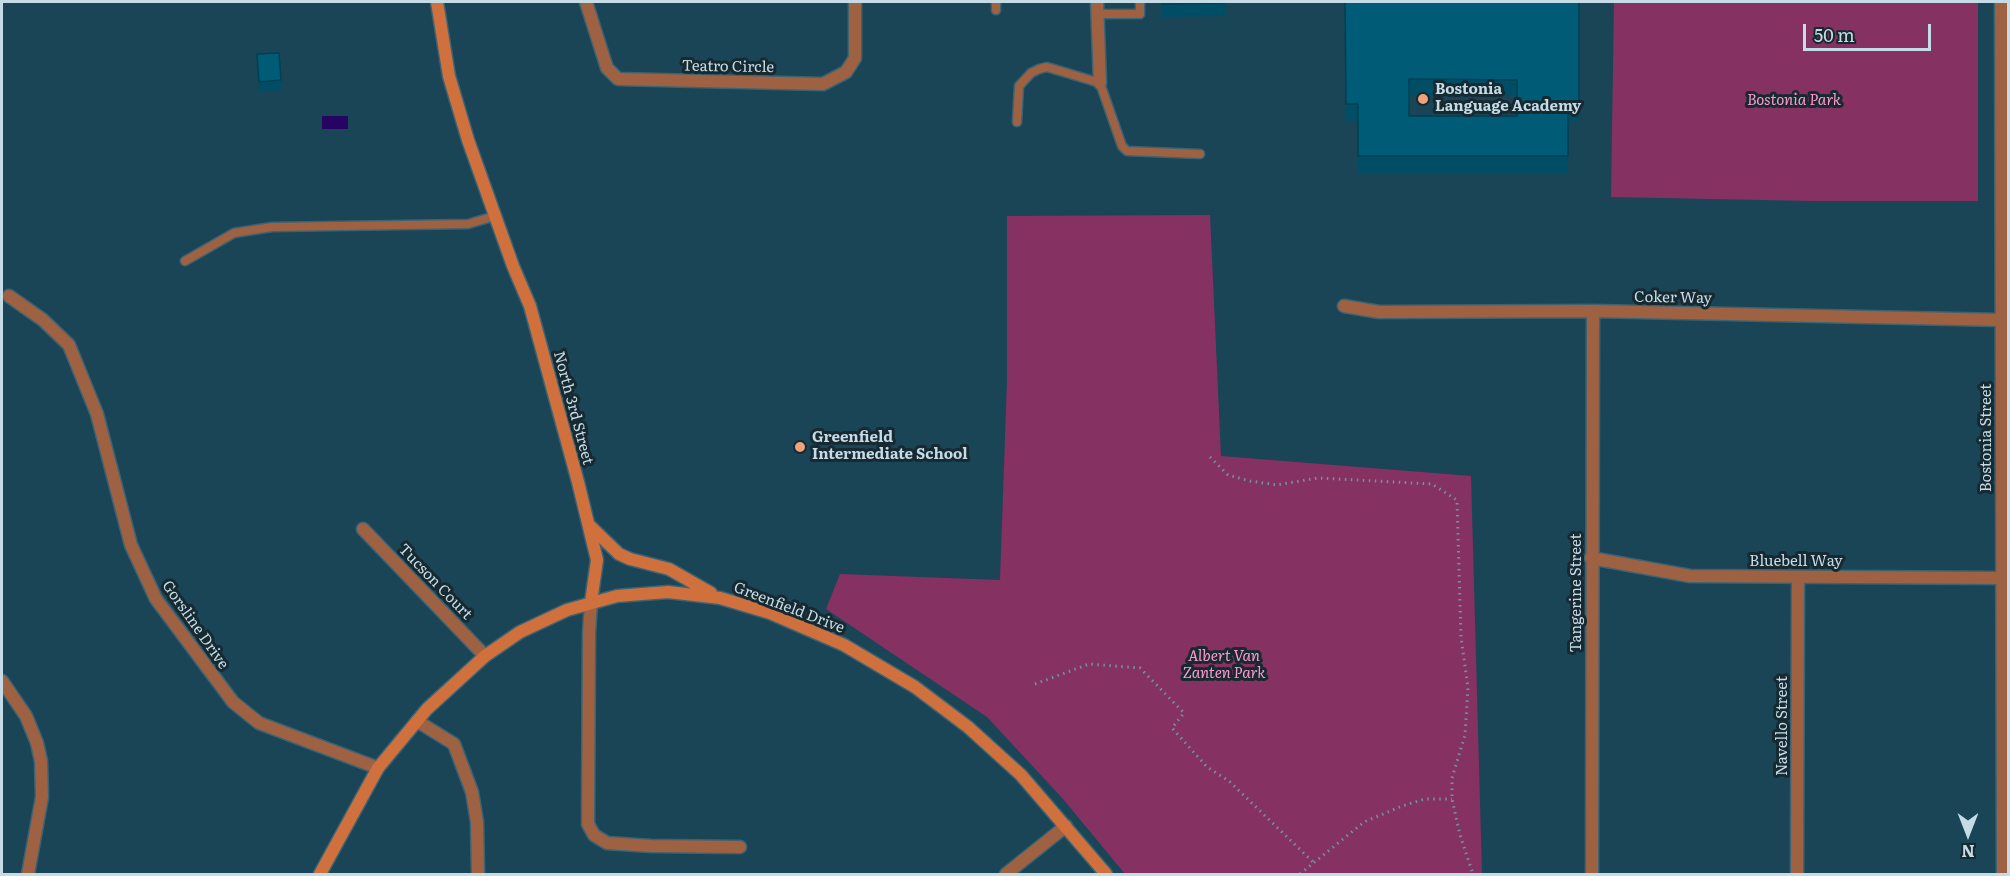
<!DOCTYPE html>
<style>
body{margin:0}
#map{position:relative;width:2010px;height:876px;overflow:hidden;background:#194557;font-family:Literata,serif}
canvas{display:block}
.frame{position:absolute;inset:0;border:3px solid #c5dce6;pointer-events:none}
.north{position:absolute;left:1938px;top:804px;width:60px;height:60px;-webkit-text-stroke:4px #172931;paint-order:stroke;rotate:180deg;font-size:16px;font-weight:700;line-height:24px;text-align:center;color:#c5dce6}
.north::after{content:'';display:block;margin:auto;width:21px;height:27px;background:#c5dce6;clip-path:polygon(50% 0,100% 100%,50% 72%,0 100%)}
.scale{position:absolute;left:1803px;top:24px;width:128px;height:27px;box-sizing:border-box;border:3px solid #c5dce6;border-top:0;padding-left:8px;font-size:18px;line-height:21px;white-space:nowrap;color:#c5dce6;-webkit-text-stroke:4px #172931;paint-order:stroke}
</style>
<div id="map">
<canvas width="2010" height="876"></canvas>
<div class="frame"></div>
<div class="north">N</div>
<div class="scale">50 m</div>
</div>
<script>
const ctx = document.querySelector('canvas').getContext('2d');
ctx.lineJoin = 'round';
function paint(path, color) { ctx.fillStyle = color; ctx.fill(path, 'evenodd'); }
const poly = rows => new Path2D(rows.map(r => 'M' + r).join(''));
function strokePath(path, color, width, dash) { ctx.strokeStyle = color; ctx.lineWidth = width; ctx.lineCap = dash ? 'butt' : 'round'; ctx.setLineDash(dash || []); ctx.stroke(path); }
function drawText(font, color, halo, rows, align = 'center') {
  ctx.font = font + ' Literata,serif'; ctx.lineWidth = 6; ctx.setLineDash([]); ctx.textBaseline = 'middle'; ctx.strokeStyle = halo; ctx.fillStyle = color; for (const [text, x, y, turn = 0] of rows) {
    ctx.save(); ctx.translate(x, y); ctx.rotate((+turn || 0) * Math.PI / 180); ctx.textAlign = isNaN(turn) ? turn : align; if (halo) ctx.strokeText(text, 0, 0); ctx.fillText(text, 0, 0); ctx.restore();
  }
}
paint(poly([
 [1614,2,1978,2,1978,201,1812,201,1611,197],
 [1210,215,1221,456,1471,476,1482,874,1125,874,1063,799,987,717,826,609,840,574,1000,580,1007,381,1007,216]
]), '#853162');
paint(poly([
 [322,116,348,116,348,129,322,129]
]), '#250462');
const lane = poly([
 [996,2,996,10],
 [1097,14,1140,14,1140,2],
 [1017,122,1019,86,1031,73,1039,69,1047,67,1100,83,1122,146,1127,151,1200,154],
 [185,261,234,233,272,227,468,224,495,216]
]);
const street = poly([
 [586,2,607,68,618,79,823,84,846,72,855,58,855,2],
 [1097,2,1100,83],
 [2001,2,2003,874],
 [9,296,43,320,69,345,97,414,131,545,156,599,233,702,259,723,378,768],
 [1344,306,1379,312,1593,311,2001,320],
 [363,529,485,656],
 [1591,558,1690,576,2002,578],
 [591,602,589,633,588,824,594,835,607,843,651,846,740,847],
 [2,681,26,716,37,743,41,761,42,797,28,874],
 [417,721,454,744,472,792,477,822,478,874],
 [1006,874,1066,826],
 [1592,874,1593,311],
 [1797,874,1798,577]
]);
const secondary = poly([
 [437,2,449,76,468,140,513,266,530,306,578,482,597,560,591,602],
 [590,526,619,554,630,559,669,569,711,593],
 [320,874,378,768,427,709,485,656,520,632,567,610,617,596,668,592,720,598,770,613,844,645,915,687,968,727,1021,775,1106,874]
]);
strokePath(lane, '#3b6374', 11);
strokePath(street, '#3b6374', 15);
strokePath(secondary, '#3b6374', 15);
strokePath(poly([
 [1210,457,1228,475,1250,481,1277,485,1318,478,1432,484,1457,500,1461,637,1468,688,1465,735,1452,778,1452,799,1460,835,1473,874],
 [1035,684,1089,664,1140,668,1184,713,1172,728,1207,767,1229,781,1314,863],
 [1300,874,1364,822,1402,806,1425,799,1452,799]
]), '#7293a1', 3, [1.5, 4.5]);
strokePath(lane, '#9e6142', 8);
strokePath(street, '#9e6142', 12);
strokePath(secondary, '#d0703c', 12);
paint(poly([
 [1162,2,1225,2,1225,16,1162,17],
 [1345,2,1579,2,1579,121,1568,121,1568,173,1358,173,1358,121,1346,121],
 [1409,96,1517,96,1517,116,1409,116],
 [257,54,281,80,281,90,259,91]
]), '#004e66');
const building = poly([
 [1162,2,1225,2,1225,3,1162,4,1162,2],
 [1345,2,1579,2,1579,104,1568,105,1568,156,1358,156,1358,104,1346,104,1345,2],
 [1409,79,1517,80,1517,116,1409,116,1409,79],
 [279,53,281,80,259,82,257,54,279,53]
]);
paint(building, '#005b77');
strokePath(building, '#004053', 1.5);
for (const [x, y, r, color] of [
 [1423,99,6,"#f0a27b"],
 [800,447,6,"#f0a27b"]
]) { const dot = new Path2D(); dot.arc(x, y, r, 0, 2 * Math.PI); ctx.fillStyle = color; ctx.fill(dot); strokePath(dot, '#172931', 2); }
drawText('15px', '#c5dce6', '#172931', [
 ["Teatro Circle",728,67,1],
 ["Coker Way",1673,298,1],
 ["North 3rd Street",573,408,75],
 ["Bostonia Street",1987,438,-90],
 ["Bluebell Way",1796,562],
 ["Tucson Court",435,582,46],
 ["Tangerine Street",1577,593,-90],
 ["Greenfield Drive",789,608,21],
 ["Gorsline Drive",195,625,55],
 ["Navello Street",1783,726,-90]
]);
drawText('bold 15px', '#c5dce6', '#172931', [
 ["Bostonia",1435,90],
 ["Language Academy",1435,107],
 ["Greenfield",812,438],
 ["Intermediate School",812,455]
], 'left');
drawText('italic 15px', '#ff99d0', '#172931', [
 ["Bostonia Park",1794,101],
 ["Albert Van",1224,657],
 ["Zanten Park",1224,674]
]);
</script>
